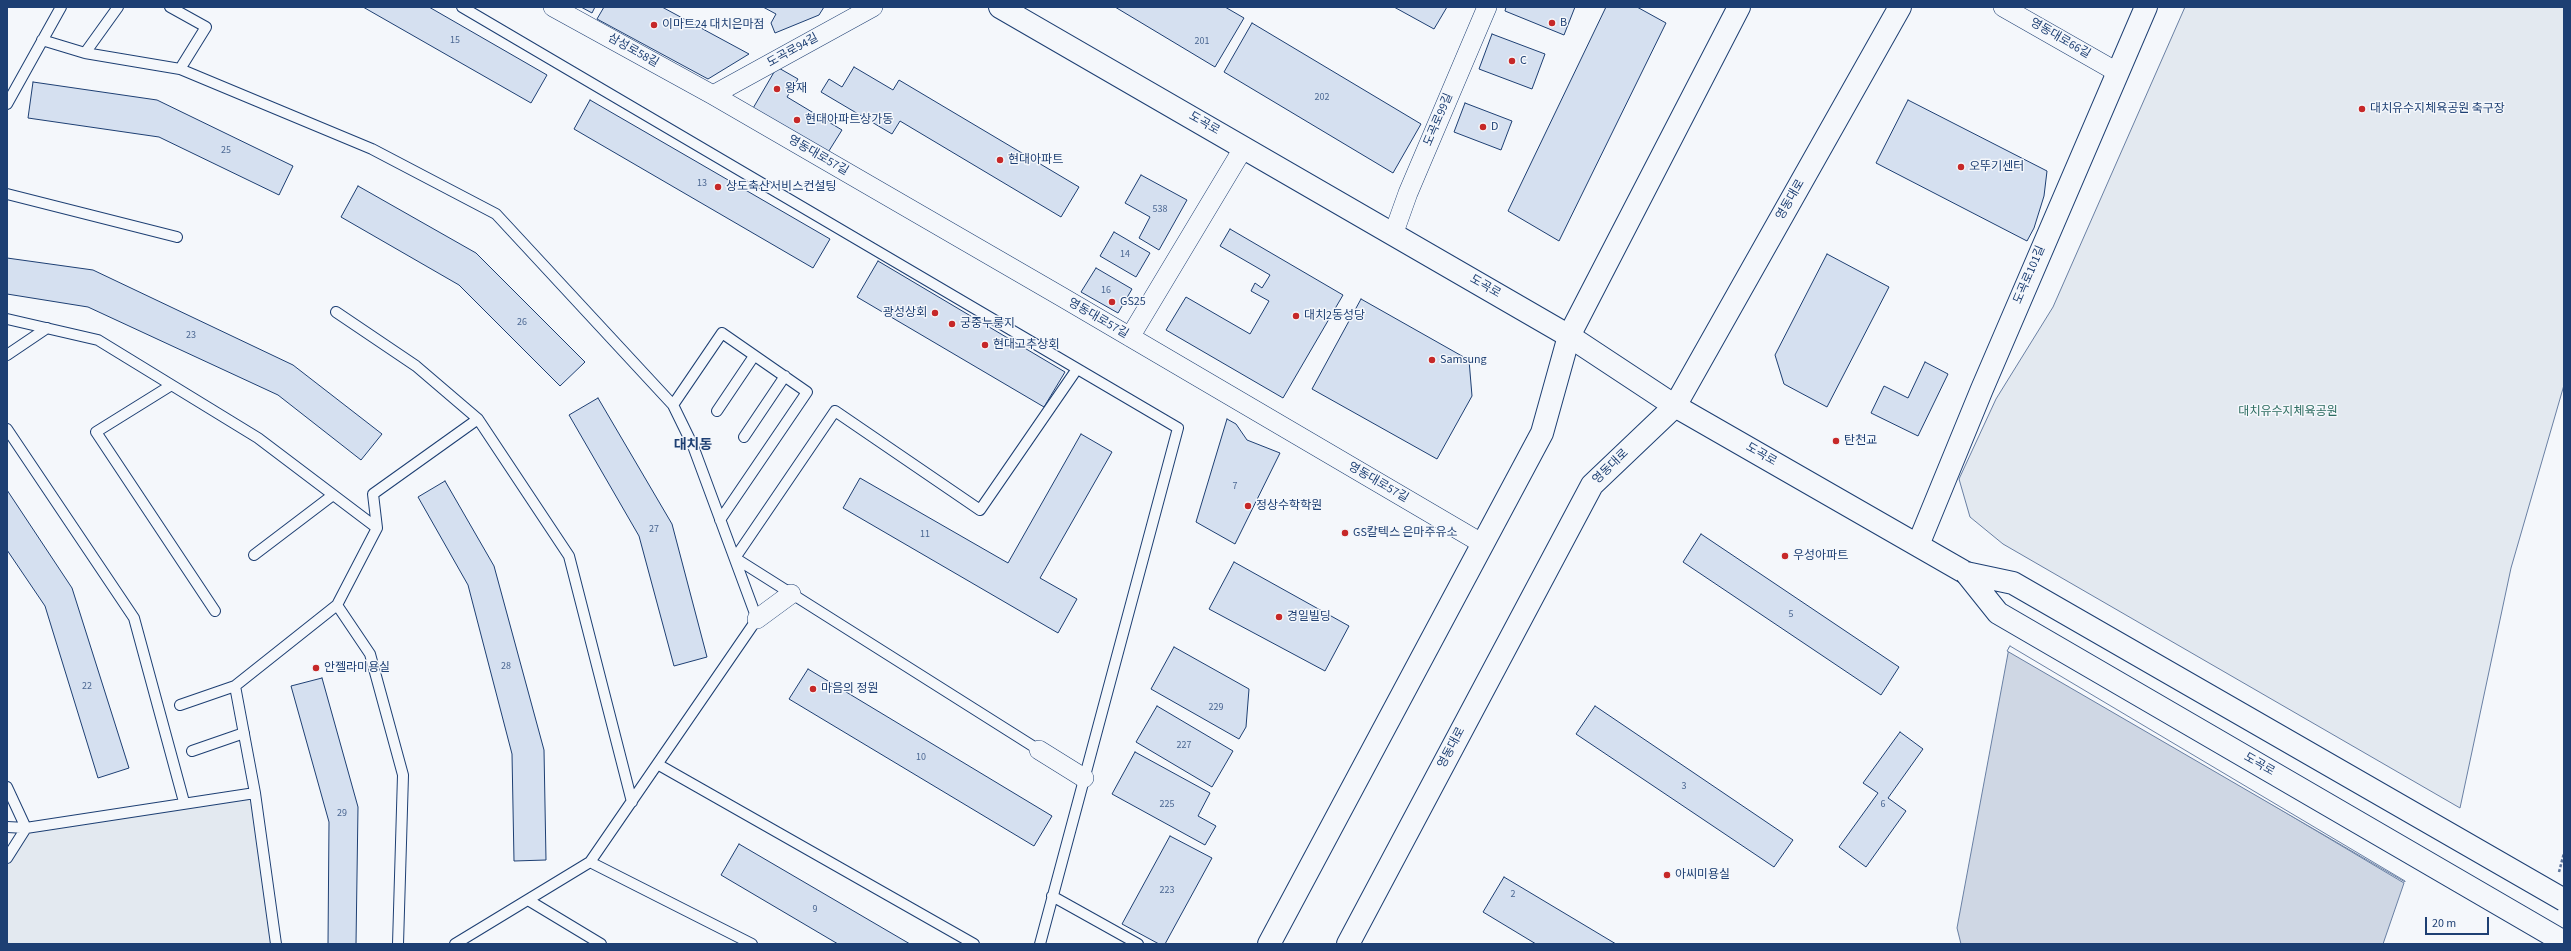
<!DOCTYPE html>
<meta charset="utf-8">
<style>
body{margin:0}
#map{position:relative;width:2571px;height:951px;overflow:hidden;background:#f4f7fb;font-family:"Source Sans 3",sans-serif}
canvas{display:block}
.frame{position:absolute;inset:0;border:8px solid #1d3f73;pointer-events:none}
.scale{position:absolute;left:2425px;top:917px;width:64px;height:18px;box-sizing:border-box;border:2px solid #1d3f73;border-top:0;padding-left:5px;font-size:12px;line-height:14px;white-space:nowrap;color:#1d3f73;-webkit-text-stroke:3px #f4f7fb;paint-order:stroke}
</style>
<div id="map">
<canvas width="2571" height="951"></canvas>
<div class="frame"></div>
<div class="scale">20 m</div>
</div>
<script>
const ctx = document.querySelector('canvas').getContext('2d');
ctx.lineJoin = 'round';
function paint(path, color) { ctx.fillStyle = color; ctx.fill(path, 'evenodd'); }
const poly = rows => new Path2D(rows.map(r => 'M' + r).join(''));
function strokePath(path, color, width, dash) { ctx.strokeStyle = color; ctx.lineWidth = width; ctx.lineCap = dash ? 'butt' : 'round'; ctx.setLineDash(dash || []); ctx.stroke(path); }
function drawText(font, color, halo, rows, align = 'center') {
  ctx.font = font + ' "Source Sans 3","Noto Sans KR",sans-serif'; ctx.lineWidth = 3; ctx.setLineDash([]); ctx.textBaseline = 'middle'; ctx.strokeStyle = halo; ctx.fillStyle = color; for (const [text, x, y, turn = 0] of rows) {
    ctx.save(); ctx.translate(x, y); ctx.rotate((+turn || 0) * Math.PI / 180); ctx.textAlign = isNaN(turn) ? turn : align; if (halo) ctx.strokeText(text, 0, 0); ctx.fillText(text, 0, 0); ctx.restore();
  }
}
const green = poly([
 [2185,7,2564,7,2564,385,2511,568,2460,808,2003,544,1970,517,1959,479,1996,399,2053,307,2185,7],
 [255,793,276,944,7,944,7,858,26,828,255,793]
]);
paint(green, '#e3e9f0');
strokePath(green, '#687fa3', 1);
const water = poly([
 [2009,648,2404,883,2383,944,1961,944,1957,928,2009,648]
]);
paint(water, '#cfd7e4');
strokePath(water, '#687fa3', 1);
const pier = poly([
 [2010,646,2405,881,2405,882,2007,651,2010,646]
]);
paint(pier, '#f4f7fb');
strokePath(pier, '#687fa3', 1);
const building = poly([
 [363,7,429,7,547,75,531,103,363,7],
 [581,7,595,7,592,13,581,7],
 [604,7,662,7,749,54,708,79,597,19,604,7],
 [763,7,824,7,819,15,775,33,771,23,776,14,763,7],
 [1115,7,1225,7,1244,18,1215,67,1115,7],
 [1394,7,1447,7,1434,29,1394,7],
 [1506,7,1575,7,1564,35,1505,11,1506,7],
 [1606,7,1637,7,1666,23,1559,241,1508,211,1606,7],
 [1252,23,1421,124,1393,173,1224,72,1252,23],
 [1492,34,1545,54,1532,89,1479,69,1492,34],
 [777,67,798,79,787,97,842,130,827,154,752,110,777,67],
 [854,67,893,90,899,80,1079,187,1061,217,900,121,892,134,821,92,829,79,842,87,854,67],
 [33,82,157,100,293,166,279,195,159,137,28,118,33,82],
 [590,100,830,239,813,268,574,129,590,100],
 [1908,100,2047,171,2044,196,2034,228,2027,241,1876,163,1908,100],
 [1465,103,1512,121,1501,150,1454,132,1465,103],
 [1141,175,1187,200,1159,250,1139,238,1150,217,1125,203,1141,175],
 [358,186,476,253,585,362,560,386,459,285,341,217,358,186],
 [1230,229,1343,295,1283,398,1166,330,1186,297,1250,334,1269,301,1251,291,1255,283,1262,288,1270,275,1220,246,1230,229],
 [1114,232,1150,253,1136,277,1100,256,1114,232],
 [1827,254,1889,287,1827,407,1784,384,1775,355,1827,254],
 [7,258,93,270,293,365,382,434,361,460,278,395,88,307,7,294,7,258],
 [878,261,1065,372,1044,407,857,297,878,261],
 [1096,268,1132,289,1118,313,1081,292,1096,268],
 [1361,299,1469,360,1472,396,1437,459,1312,389,1361,299],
 [1925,362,1948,374,1918,436,1871,413,1884,386,1908,398,1925,362],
 [598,398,672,524,707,657,674,666,639,536,569,415,598,398],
 [1227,419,1236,424,1247,440,1280,453,1235,544,1196,522,1227,419],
 [1081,434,1112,452,1040,578,1077,599,1058,633,843,508,860,478,1008,563,1081,434],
 [445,481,494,566,544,750,546,860,514,861,512,754,468,585,418,497,445,481],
 [7,490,72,588,129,768,98,778,45,606,7,550,7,490],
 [1701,534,1899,667,1881,695,1683,562,1701,534],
 [1234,562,1349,626,1325,671,1209,609,1234,562],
 [1174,647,1249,689,1246,727,1239,739,1151,689,1174,647],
 [808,669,1052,816,1034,846,789,699,808,669],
 [322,678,358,807,356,944,328,944,329,822,291,686,322,678],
 [1157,706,1233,751,1212,787,1136,742,1157,706],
 [1595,706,1793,840,1774,867,1576,734,1595,706],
 [1900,732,1923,749,1888,798,1906,811,1866,867,1839,847,1878,793,1863,783,1900,732],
 [1135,752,1210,793,1198,816,1216,826,1205,845,1112,794,1135,752],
 [1170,836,1212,858,1165,944,1159,944,1122,924,1170,836],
 [739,844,910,944,838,944,721,875,739,844],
 [1504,877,1616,944,1536,944,1483,912,1504,877]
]);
paint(building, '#d5e0f0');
strokePath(building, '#1d3f73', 1);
const lane = poly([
 [170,7,206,27,180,69],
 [462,7,1178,428,1040,944],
 [42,40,85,53,180,69,372,149,496,214,673,405,693,446,757,619,590,862,752,944],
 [85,53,118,7],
 [7,104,61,7],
 [7,194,177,237],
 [336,312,416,366,478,419,569,556,632,802],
 [7,319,98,340,258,438,377,528,373,494,478,419],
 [7,355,47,328],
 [170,386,96,432,215,611],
 [673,405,722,333,807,392,720,520],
 [717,411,754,356],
 [7,429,134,618,184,802],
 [744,437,785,376],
 [254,555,333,495],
 [337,605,370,654,403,775,398,944],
 [180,705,235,686],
 [1039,750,735,558,835,411,980,510,1077,369],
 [192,751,244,733],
 [659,765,974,944],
 [7,787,26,828,7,827],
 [255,793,276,944],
 [7,858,26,828,255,793,235,686,337,605,377,528],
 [1052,896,1138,944],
 [528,900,601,944],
 [455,944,590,862]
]);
const street = poly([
 [553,7,713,95,1062,297,1483,544],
 [2003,7,2117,72],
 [713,95,873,7],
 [1393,235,1408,193,1487,7],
 [1130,337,1244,147],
 [757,619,791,594],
 [1039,750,1084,778]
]);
const secondary = poly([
 [1000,7,1569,336,1675,406,1966,573],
 [1918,545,1982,389,2146,7]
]);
const primary = poly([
 [1269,944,1542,433,1569,336,1739,7],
 [1348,944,1592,485,1675,406,1900,7]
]);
strokePath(lane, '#1d3f73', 12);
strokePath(street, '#1d3f73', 20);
strokePath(secondary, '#1d3f73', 24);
strokePath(primary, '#1d3f73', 24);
strokePath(poly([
 [2559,872,2564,853]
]), '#5e769c', 2.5, [3, 2]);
strokePath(lane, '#f4f7fb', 10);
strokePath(street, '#f4f7fb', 19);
strokePath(secondary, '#f4f7fb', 22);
strokePath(primary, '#f4f7fb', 22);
const secondaryBridge = poly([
 [1966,573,1998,613,2564,942],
 [1966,573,2013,583,2564,900]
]);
strokePath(secondaryBridge, '#1d3f73', 24, []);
strokePath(secondaryBridge, '#f4f7fb', 22);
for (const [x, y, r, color] of [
 [1552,23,4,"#c62828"],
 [654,25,4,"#c62828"],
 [1512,61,4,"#c62828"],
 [777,89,4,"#c62828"],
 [2362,109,4,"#c62828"],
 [797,120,4,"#c62828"],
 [1483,127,4,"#c62828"],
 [1000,160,4,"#c62828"],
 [1961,167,4,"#c62828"],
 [718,187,4,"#c62828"],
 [1112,302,4,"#c62828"],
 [935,313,4,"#c62828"],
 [1296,316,4,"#c62828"],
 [952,324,4,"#c62828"],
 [985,345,4,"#c62828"],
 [1432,360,4,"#c62828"],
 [1836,441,4,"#c62828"],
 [1248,506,4,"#c62828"],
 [1345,533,4,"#c62828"],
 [1785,556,4,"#c62828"],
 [1279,617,4,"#c62828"],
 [316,668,4,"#c62828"],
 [813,689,4,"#c62828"],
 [1667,875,4,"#c62828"]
]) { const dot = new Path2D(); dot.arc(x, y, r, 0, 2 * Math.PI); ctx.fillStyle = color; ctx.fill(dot); strokePath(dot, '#f4f7fb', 1.5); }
drawText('10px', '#4b6792', null, [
 ["15",455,41],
 ["201",1202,42],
 ["202",1322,98],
 ["25",226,151],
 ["13",702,184],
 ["538",1160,210],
 ["14",1125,255],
 ["16",1106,291],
 ["26",522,323],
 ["23",191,336],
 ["7",1235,487],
 ["27",654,530],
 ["11",925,535],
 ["5",1791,615],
 ["28",506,667],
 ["22",87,687],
 ["229",1216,708],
 ["227",1184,746],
 ["10",921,758],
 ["3",1684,787],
 ["225",1167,805],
 ["6",1883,805],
 ["29",342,814],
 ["223",1167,891],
 ["2",1513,895],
 ["9",815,910]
]);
drawText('12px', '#1d3f73', '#f4f7fb', [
 ["B",1560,23],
 ["이마트24 대치은마점",662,25],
 ["C",1520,61],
 ["왕재",785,89],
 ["대치유수지체육공원 축구장",2370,109],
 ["현대아파트상가동",805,120],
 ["D",1491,127],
 ["현대아파트",1008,160],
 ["오뚜기센터",1969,167],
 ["상도축산서비스컨설팅",726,187],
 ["GS25",1120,302],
 ["광성상회",927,313,"right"],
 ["대치2동성당",1304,316],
 ["궁중누룽지",960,324],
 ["현대고추상회",993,345],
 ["Samsung",1440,360],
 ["탄천교",1844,441],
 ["정상수학학원",1256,506],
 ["GS칼텍스 은마주유소",1353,533],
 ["우성아파트",1793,556],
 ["경일빌딩",1287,617],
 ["안젤라미용실",324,668],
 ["마음의 정원",821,689],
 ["아씨미용실",1675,875]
], 'left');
drawText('12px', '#1d3f73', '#f4f7fb', [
 ["영동대로66길",2060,39,30],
 ["삼성로58길",633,51,29],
 ["도곡로94길",793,51,-29],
 ["도곡로99길",1439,120,-67],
 ["도곡로",1204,124,30],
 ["영동대로57길",818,156,30],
 ["영동대로",1791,200,-60],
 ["도곡로101길",2030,275,-67],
 ["도곡로",1485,287,30],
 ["영동대로57길",1098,319,30],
 ["도곡로",1761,455,30],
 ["영동대로",1611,467,-44],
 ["영동대로57길",1378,483,30],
 ["영동대로",1452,748,-62],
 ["도곡로",2259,765,30]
]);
drawText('12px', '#2c6c60', '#f4f7fb', [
 ["대치유수지체육공원",2288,412]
]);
drawText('bold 14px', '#1d3f73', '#f4f7fb', [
 ["대치동",693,446]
]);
</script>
